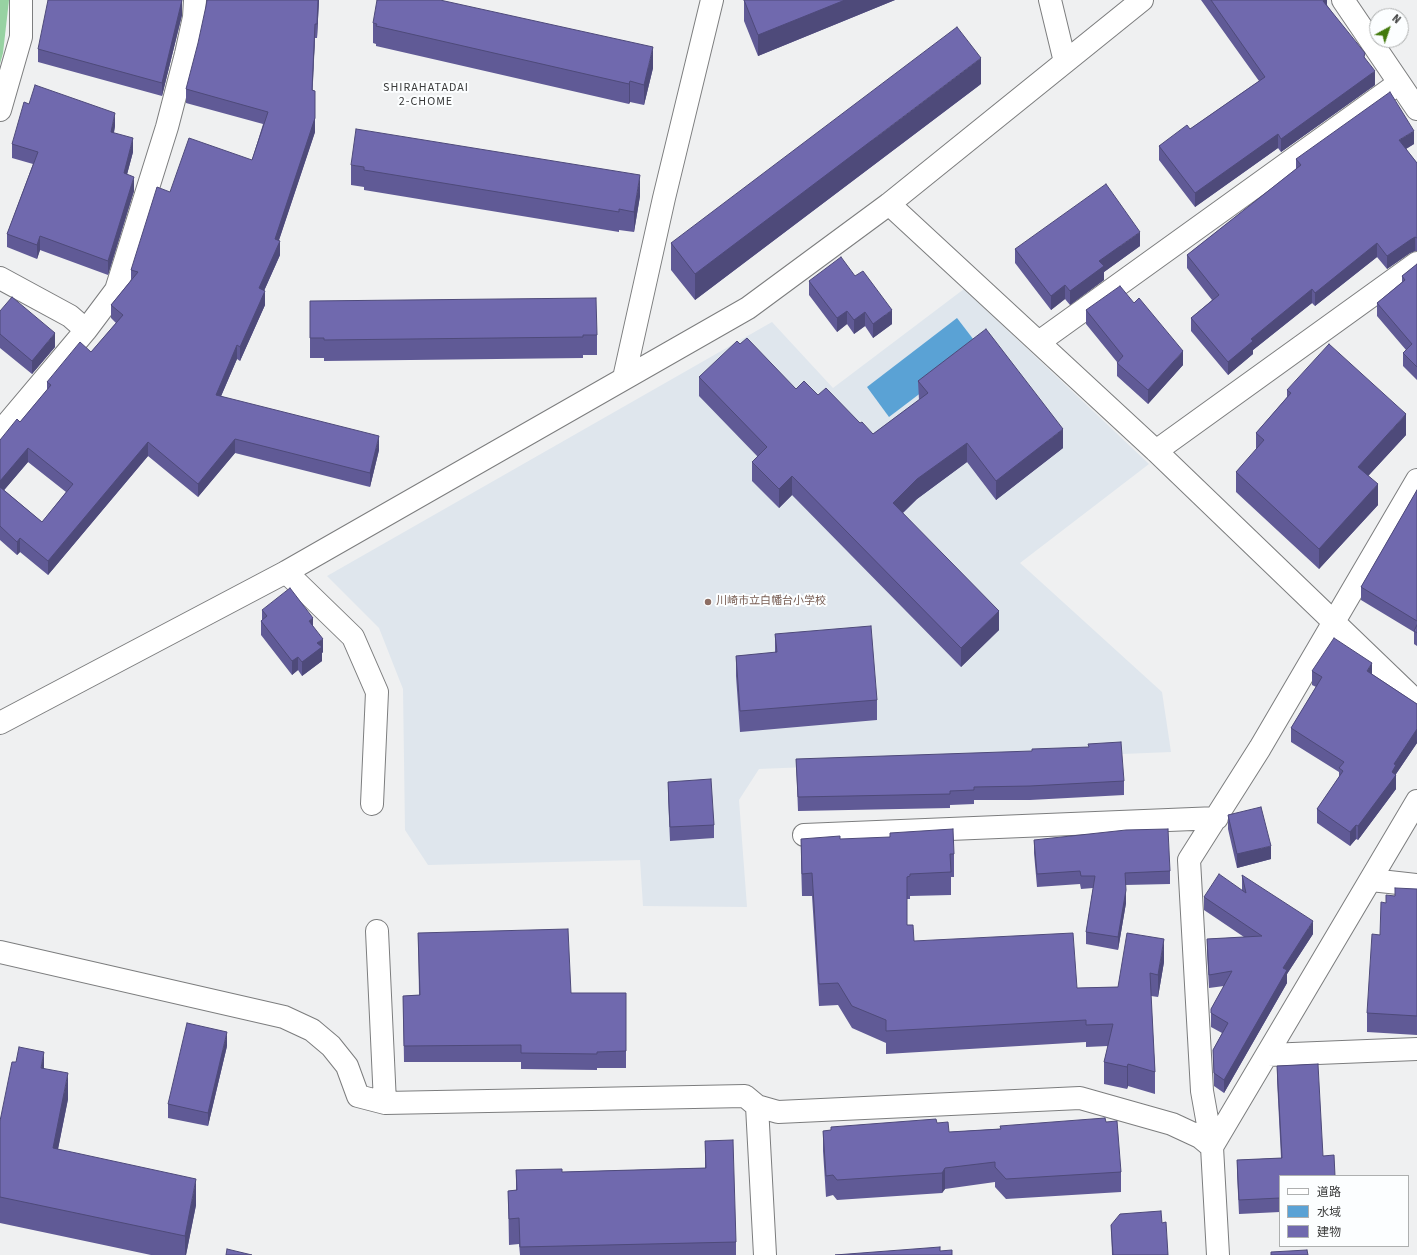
<!DOCTYPE html>
<meta charset="utf-8">
<style>
body{margin:0}
#map{position:relative;width:1417px;height:1255px;overflow:hidden;background:#eff0f1;font-family:"Source Sans 3","Noto Sans JP",sans-serif}
canvas{display:block}
.legend{position:absolute;left:1279px;top:1175px;width:130px;height:72px;box-sizing:border-box;background:#fcfeff;border:1px solid #aeb0b0;margin:0;padding:5px 7px;list-style:none;font-size:12px;color:#393a3a}
.legend li{display:flex;align-items:center;gap:8px;height:20px}
.legend b{width:20px;border:1px solid #aeb0b0}
.north{position:absolute;left:1369px;top:8px;width:40px;height:40px;box-sizing:border-box;background:#fcfeff;border:1px solid #aeb0b0;border-radius:50%;rotate:40deg;font-size:11px;font-weight:700;line-height:16px;text-align:center;color:#393a3a}
.north::after{content:'';display:block;margin:auto;width:14px;height:18px;background:#437a0d;clip-path:polygon(50% 0,100% 100%,50% 72%,0 100%)}
</style>
<div id="map">
<canvas width="1417" height="1255"></canvas>
<ul class="legend">
<li><b style="height:5px;background:#fff"></b>道路</li>
<li><b style="height:11px;background:#5aa2d5"></b>水域</li>
<li><b style="height:11px;background:#7069ae"></b>建物</li>
</ul>
<div class="north">N</div>
</div>
<script>
const ctx = document.querySelector('canvas').getContext('2d');
ctx.lineJoin = 'round';
function paint(path, color) { ctx.fillStyle = color; ctx.fill(path, 'evenodd'); }
const poly = rows => new Path2D(rows.map(r => 'M' + r).join(''));
function strokePath(path, color, width, dash) { ctx.strokeStyle = color; ctx.lineWidth = width; ctx.lineCap = dash ? 'butt' : 'round'; ctx.setLineDash(dash || []); ctx.stroke(path); }
function drawText(font, color, halo, rows, align = 'center') {
  ctx.font = font + ' "Source Sans 3","Noto Sans JP",sans-serif'; ctx.lineWidth = 4; ctx.setLineDash([]); ctx.textBaseline = 'middle'; ctx.strokeStyle = halo; ctx.fillStyle = color; for (const [text, x, y, turn = 0] of rows) {
    ctx.save(); ctx.translate(x, y); ctx.rotate((+turn || 0) * Math.PI / 180); ctx.textAlign = isNaN(turn) ? turn : align; if (halo) ctx.strokeText(text, 0, 0); ctx.fillText(text, 0, 0); ctx.restore();
  }
}
paint(poly([
 [964,289,1149,464,1020,563,1162,692,1171,752,759,769,739,800,747,907,643,906,640,860,428,865,405,830,403,689,379,628,327,576,772,322,833,388]
]), '#dfe6ed');
paint(poly([
 [0,0,9,0,3,53,0,64]
]), '#97d2a2');
paint(poly([
 [957,318,980,348,889,417,867,387]
]), '#5aa2d5');
const minor = poly([
 [1050,0,1065,62],
 [1343,0,1417,109],
 [0,110,21,37,21,0],
 [889,204,1156,451,1417,702],
 [0,278,70,316,86,330],
 [1039,342,1399,83],
 [624,378,664,198,712,0],
 [0,432,86,330,116,290,167,127,186,54,194,17,195,0],
 [1156,451,1417,263],
 [286,572,353,637,377,692,372,804],
 [0,723,286,572,748,308,889,204,1142,0],
 [804,835,1217,818],
 [1371,880,1417,885],
 [377,931,385,1103],
 [0,952,284,1017,312,1030,331,1046,347,1066,358,1096,385,1103,745,1096,757,1106,778,1112,1080,1098,1172,1124,1200,1137,1212,1147],
 [1268,1055,1417,1049],
 [757,1106,765,1255],
 [1212,1147,1417,801],
 [1218,1255,1212,1147,1202,1091,1189,860,1260,748,1417,480]
]);
strokePath(minor, '#7c7d7e', 24);
strokePath(minor, '#fff', 22);
paint(poly([
 [182,0,182,15,162,96,38,62,38,49],
 [319,0,317,38,315,38,312,90,315,105,315,132,279,240,280,255,264,291,265,305,240,361,237,359,221,396,379,450,370,487,235,453,198,497,148,456,48,575,20,552,17,555,0,540,0,440,20,422,47,390,47,382,91,352,116,323,111,318,111,305,131,280,131,270,170,192,252,160,263,124,186,103,186,89],
 [28,462,66,492,42,522,4,490],
 [744,0,895,0,758,56,744,21],
 [1201,0,1327,0,1327,5,1365,58,1375,85,1281,152,1278,148,1195,207,1159,160,1159,146,1190,129,1259,81],
 [373,23,653,68,644,105,630,102,629,104,376,46,376,44,373,43],
 [981,84,695,300,671,270,671,243],
 [115,126,114,133,133,152,127,174,134,191,108,275,40,250,37,259,7,247,7,234,33,164,12,158,12,144],
 [1414,144,1406,149,1417,163,1417,251,1415,251,1410,253,1387,269,1377,257,1315,306,1312,303,1253,350,1253,354,1228,375,1191,331,1191,318,1212,300,1187,268,1187,255,1296,169,1296,159],
 [351,165,640,196,634,232,619,230,619,232,364,190,364,187,351,185],
 [1140,246,1104,272,1104,280,1070,305,1065,299,1051,310,1015,263,1015,249],
 [1417,264,1417,380,1403,366,1403,353,1406,350,1377,316,1377,303,1402,282,1402,276],
 [855,276,892,324,873,338,865,326,854,334,847,324,837,332,809,295,809,281],
 [310,301,597,335,597,355,583,355,583,358,324,361,324,358,310,358],
 [1086,310,1183,365,1148,404,1117,376,1117,362,1086,324],
 [0,311,55,347,32,374,0,348],
 [740,344,796,389,818,395,860,423,873,434,919,400,918,381,1063,448,996,500,967,462,917,499,903,513,999,630,961,667,792,495,779,508,752,481,752,462,758,457,699,396,699,377],
 [1287,390,1406,435,1368,476,1378,505,1319,569,1236,492,1236,472,1256,450,1256,433,1287,397],
 [1417,490,1417,646,1414,644,1414,632,1361,600,1361,587],
 [262,610,313,626,323,652,322,653,322,661,302,676,298,670,292,675,261,635,261,621,262,620],
 [775,634,877,700,877,720,740,732,736,676,736,656,775,653],
 [1312,671,1372,674,1417,704,1417,743,1396,774,1396,789,1358,840,1356,839,1350,846,1317,823,1317,809,1339,777,1339,772,1291,742,1291,728,1316,687,1312,685],
 [796,759,1124,781,1124,795,1030,800,974,800,974,804,950,805,950,808,798,811],
 [668,782,714,825,714,838,670,841,668,796],
 [1228,815,1271,859,1237,868,1228,829],
 [801,839,840,839,954,854,954,877,951,877,951,895,910,896,910,899,907,899,907,925,914,941,1077,988,1118,987,1164,962,1158,997,1151,996,1155,1072,1155,1094,1128,1086,1127,1089,1104,1084,1104,1062,1108,1046,1086,1047,1086,1042,886,1054,886,1043,852,1028,838,1005,819,1006,812,896,802,896,801,861],
 [1034,840,1170,871,1170,884,1125,885,1126,903,1118,950,1086,944,1086,932,1093,888,1081,889,1080,884,1037,887,1034,853],
 [1242,875,1313,934,1287,974,1287,983,1224,1093,1214,1086,1213,1050,1222,1033,1211,1027,1211,1009,1224,986,1209,988,1207,952,1207,939,1244,937,1204,910,1204,897,1242,890],
 [1417,889,1417,1035,1367,1032,1367,1013,1386,903,1395,896],
 [418,933,571,993,626,993,626,1068,597,1068,597,1070,521,1069,521,1062,404,1062,403,996,419,995],
 [227,1046,208,1126,168,1118,168,1104],
 [1277,1066,1323,1156,1280,1176,1280,1212,1239,1214,1237,1174,1237,1160,1281,1158,1277,1080],
 [44,1068,68,1099,58,1149,196,1205,186,1255,151,1255,0,1223,0,1121],
 [1106,1122,1121,1172,1121,1192,1006,1199,995,1187,995,1182,945,1189,942,1193,837,1200,833,1195,826,1197,823,1151,823,1131,937,1123,949,1132],
 [705,1141,736,1242,736,1255,520,1255,519,1244,509,1245,508,1191,516,1190,516,1170,562,1172,705,1168],
 [1162,1223,1168,1255,1112,1255,1111,1225]
]), '#605a96');
paint(poly([
 [182,0,182,15,162,96,162,83],
 [318,0,319,0,317,38,317,24],
 [845,0,895,0,758,56,758,35],
 [1325,0,1327,0,1327,13,1323,1],
 [315,24,315,38,312,104,312,90],
 [653,47,653,68,644,105,644,85],
 [981,58,981,84,695,300,695,274],
 [1375,71,1375,85,1281,152,1281,139],
 [630,81,630,102,629,104,629,84],
 [315,91,315,132,275,252,275,239],
 [115,113,115,126,111,146,111,132],
 [1414,131,1414,144,1399,153,1399,140],
 [1278,134,1278,148,1195,207,1195,193],
 [133,138,133,152,124,186,124,173],
 [640,175,640,196,634,232,634,212],
 [134,177,134,191,108,275,108,261],
 [1140,232,1140,246,1104,272,1104,280,1070,305,1070,291,1099,261],
 [40,236,40,250,37,259,37,245],
 [1415,237,1415,251,1410,253,1387,269,1387,256,1410,240],
 [280,241,280,255,259,302,259,288],
 [1377,243,1377,257,1315,306,1315,293],
 [1065,285,1065,299,1051,310,1051,296],
 [1312,289,1312,303,1253,350,1253,354,1228,375,1228,362,1251,339],
 [265,291,265,305,240,361,240,347],
 [892,310,892,324,873,338,873,324],
 [847,311,847,324,837,332,837,318],
 [865,312,865,326,854,334,854,320],
 [55,333,55,347,32,374,32,361],
 [237,345,237,359,216,408,216,395],
 [1183,351,1183,365,1148,404,1148,390],
 [1406,414,1406,435,1358,487,1358,467],
 [1063,429,1063,448,996,500,996,481],
 [379,436,379,450,370,487,370,473],
 [235,439,235,453,198,497,198,484],
 [148,442,148,456,48,575,48,561],
 [967,443,967,462,917,499,893,522,893,503,917,479],
 [28,448,28,462,0,495,0,481],
 [792,476,792,495,779,508,779,489],
 [1378,484,1378,505,1319,569,1319,549],
 [20,538,20,552,17,555,17,542],
 [999,611,999,630,961,667,961,648],
 [313,618,313,631,309,621],
 [323,639,323,652,322,653,322,661,302,676,302,662,317,643],
 [298,657,298,670,292,675,292,661],
 [1372,663,1372,677,1367,671],
 [1417,729,1417,743,1396,774,1396,789,1358,840,1358,826,1392,772,1394,764],
 [1356,825,1356,839,1350,846,1350,832],
 [1271,846,1271,859,1237,868,1237,854],
 [1126,890,1126,903,1118,950,1118,937],
 [1313,921,1313,934,1287,974,1287,983,1224,1093,1224,1080,1283,968],
 [1164,939,1164,962,1158,997,1158,975],
 [227,1032,227,1046,208,1126,208,1113],
 [44,1052,44,1078,41,1068],
 [1128,1064,1128,1086,1127,1089,1127,1067],
 [68,1073,68,1099,53,1174,53,1148],
 [945,1168,945,1189,942,1193,942,1173],
 [196,1179,196,1205,186,1255,185,1255,185,1236]
]), '#4e4a7a');
const building = poly([
 [48,0,182,0,162,83,38,49,48,0],
 [207,0,318,0,317,24,315,24,312,90,315,91,315,118,275,239,280,241,259,288,265,291,240,347,237,345,216,395,379,436,370,473,235,439,198,484,148,442,48,561,20,538,17,542,0,526,0,487,42,522,73,484,28,448,0,481,0,440,17,419,20,422,51,385,47,382,80,342,91,352,123,315,111,305,138,272,131,270,157,187,170,192,189,138,252,160,268,112,186,89,198,43,206,6,207,0],
 [377,0,440,0,653,47,644,85,630,81,629,84,376,26,377,24,373,23,377,0],
 [744,0,845,0,758,35,744,0],
 [1211,0,1325,0,1323,1,1365,53,1364,57,1375,71,1281,139,1278,134,1195,193,1159,146,1187,125,1190,129,1265,77,1211,0],
 [957,27,981,58,695,274,671,243,957,27],
 [35,85,115,113,111,132,133,138,124,173,134,177,108,261,40,236,37,245,7,234,38,152,12,144,24,102,29,104,35,85],
 [1390,92,1414,131,1399,140,1417,163,1417,238,1415,237,1410,240,1387,256,1377,243,1315,293,1312,289,1251,339,1253,341,1228,362,1191,318,1219,295,1187,255,1301,165,1296,159,1390,92],
 [356,129,640,175,634,212,619,209,619,212,364,170,364,167,351,165,356,129],
 [1106,184,1140,232,1099,261,1104,266,1070,291,1065,285,1051,296,1015,249,1106,184],
 [841,257,855,276,863,271,892,310,873,324,865,312,854,320,847,311,837,318,809,281,841,257],
 [1417,264,1417,367,1403,353,1412,344,1377,303,1405,280,1402,276,1417,264],
 [1120,286,1134,303,1139,298,1183,351,1148,390,1117,363,1123,356,1086,310,1120,286],
 [12,297,55,333,32,361,0,334,0,311,12,297],
 [596,298,597,335,583,335,583,337,324,340,324,338,310,338,310,301,596,298],
 [986,329,1063,429,996,481,967,443,917,479,893,503,999,611,961,648,792,476,779,489,752,462,767,447,699,377,737,341,740,344,747,338,796,389,804,381,818,395,826,388,860,423,862,422,873,434,928,393,918,381,986,329],
 [1329,344,1406,414,1358,467,1378,484,1319,549,1236,472,1264,440,1256,433,1291,393,1287,390,1329,344],
 [1417,490,1417,621,1361,587,1417,490],
 [290,588,313,618,309,621,323,639,317,643,322,647,302,662,298,657,292,661,261,621,267,616,262,610,290,588],
 [1417,625,1417,633,1414,631,1417,625],
 [871,626,877,700,740,711,736,656,777,652,775,634,871,626],
 [1334,638,1372,663,1367,671,1417,704,1417,729,1394,764,1396,765,1392,772,1396,775,1358,826,1356,825,1350,832,1317,809,1343,771,1339,768,1344,762,1291,728,1322,677,1312,671,1334,638],
 [1121,742,1124,781,1030,786,974,787,974,790,950,791,950,794,798,797,796,759,1032,751,1032,749,1089,747,1088,744,1121,742],
 [711,779,714,825,670,827,668,782,711,779],
 [1261,807,1271,846,1237,854,1228,815,1261,807],
 [953,829,954,854,950,854,951,872,910,874,910,876,907,877,907,925,913,925,914,941,1073,933,1077,988,1118,987,1127,933,1164,939,1158,975,1150,973,1155,1072,1128,1064,1127,1067,1104,1062,1113,1024,1086,1025,1086,1020,886,1031,886,1020,852,1006,838,983,819,984,812,873,802,874,801,839,840,836,840,839,890,837,890,833,953,829],
 [1168,829,1170,871,1125,873,1126,890,1118,937,1086,932,1095,876,1081,876,1080,871,1037,874,1034,840,1126,830,1168,829],
 [1219,874,1246,893,1242,875,1313,921,1283,968,1287,970,1224,1080,1214,1073,1213,1050,1228,1023,1211,1013,1211,1009,1232,971,1209,975,1207,939,1262,936,1204,897,1219,874],
 [1395,888,1417,889,1417,1016,1367,1013,1372,934,1380,935,1381,902,1386,903,1386,895,1395,896,1395,888],
 [568,929,571,993,626,993,626,1051,597,1052,597,1054,521,1053,521,1045,404,1046,403,996,420,995,418,933,568,929],
 [187,1023,227,1032,208,1113,168,1104,187,1023],
 [19,1047,44,1052,41,1068,68,1073,53,1148,196,1179,185,1236,0,1197,0,1121,12,1062,16,1062,19,1047],
 [1318,1064,1323,1156,1334,1155,1335,1176,1280,1176,1280,1198,1239,1200,1237,1160,1282,1158,1277,1066,1318,1064],
 [1105,1118,1106,1122,1117,1121,1121,1172,1006,1179,995,1167,995,1162,945,1168,942,1173,837,1180,833,1175,826,1176,823,1131,831,1130,831,1127,936,1119,937,1123,948,1122,949,1132,1001,1129,1000,1126,1105,1118],
 [733,1140,736,1242,520,1247,519,1218,509,1219,508,1191,517,1190,516,1170,562,1169,562,1172,706,1168,705,1141,733,1140],
 [1161,1211,1162,1223,1166,1222,1168,1255,1113,1255,1111,1225,1120,1214,1161,1211],
 [940,1247,940,1251,952,1250,952,1255,835,1255,940,1247],
 [227,1249,252,1255,226,1255,227,1249],
 [1307,1250,1308,1255,1271,1255,1271,1252,1307,1250]
]);
paint(building, '#7069ae');
strokePath(building, '#4e4a7a', 1);
for (const [x, y, r, color] of [
 [708,602,4,"#8d6e63"]
]) { const dot = new Path2D(); dot.arc(x, y, r, 0, 2 * Math.PI); ctx.fillStyle = color; ctx.fill(dot); strokePath(dot, '#fcfeff', 1.5); }
drawText('11px', '#785e54', '#fcfeff', [
 ["川崎市立白幡台小学校",716,602]
], 'left');
ctx.letterSpacing = '1px';
drawText('12px', '#393a3a', '#fcfeff', [
 ["SHIRAHATADAI",426,88],
 ["2-CHOME",426,102]
]);
ctx.letterSpacing = '0px';
</script>
